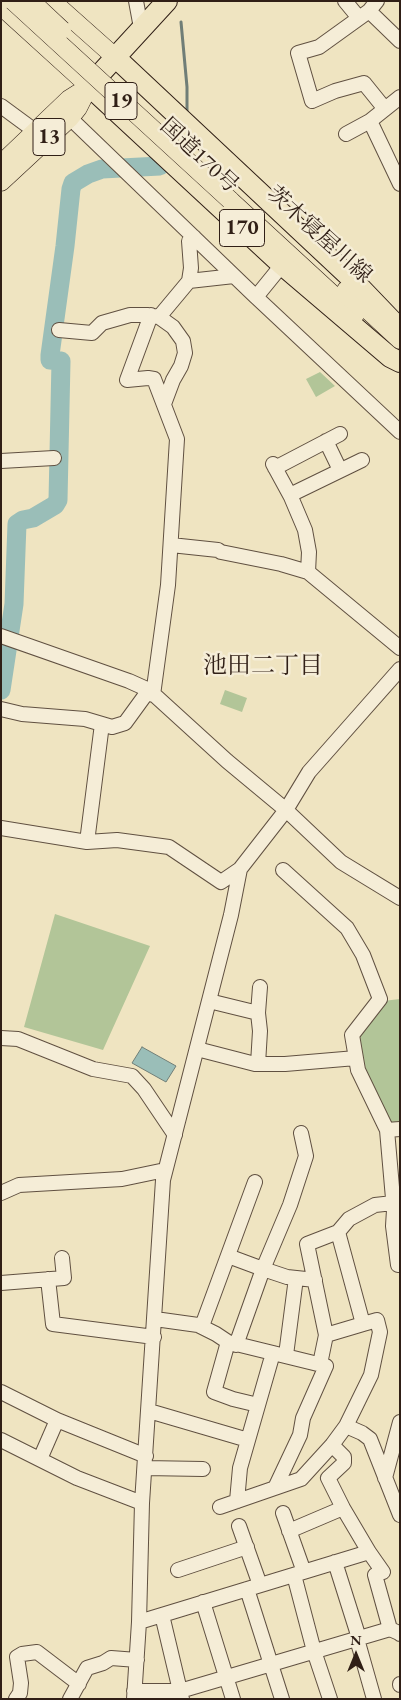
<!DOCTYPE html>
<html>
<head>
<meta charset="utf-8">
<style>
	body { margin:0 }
	#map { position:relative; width:401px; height:1700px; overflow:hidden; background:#efe4c1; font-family:"EB Garamond",serif }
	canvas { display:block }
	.frame { position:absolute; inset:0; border:2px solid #301f16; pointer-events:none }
	.north { position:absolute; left:331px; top:1630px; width:50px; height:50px; -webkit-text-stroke:4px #f5edd7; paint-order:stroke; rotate:0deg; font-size:14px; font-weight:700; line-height:20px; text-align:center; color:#301f16 }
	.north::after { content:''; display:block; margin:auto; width:18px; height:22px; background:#301f16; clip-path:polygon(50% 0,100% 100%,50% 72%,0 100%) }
</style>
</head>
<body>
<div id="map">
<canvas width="401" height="1700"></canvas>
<div class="frame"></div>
<div class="north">N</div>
</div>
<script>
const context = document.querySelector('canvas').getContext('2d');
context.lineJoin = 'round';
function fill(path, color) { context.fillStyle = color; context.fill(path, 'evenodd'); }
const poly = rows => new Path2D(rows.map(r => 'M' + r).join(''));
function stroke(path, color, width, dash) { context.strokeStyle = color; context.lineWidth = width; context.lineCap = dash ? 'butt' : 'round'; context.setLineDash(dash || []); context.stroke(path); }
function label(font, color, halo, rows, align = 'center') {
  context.font = font + ' "EB Garamond","Noto Serif JP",serif'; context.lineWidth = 5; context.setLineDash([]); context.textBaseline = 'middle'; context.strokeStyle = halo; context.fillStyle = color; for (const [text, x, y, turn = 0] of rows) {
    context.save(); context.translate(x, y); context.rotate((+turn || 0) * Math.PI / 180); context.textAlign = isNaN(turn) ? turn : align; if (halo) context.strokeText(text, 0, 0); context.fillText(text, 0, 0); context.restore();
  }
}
const green = poly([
	[320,372,335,386,316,397,306,379],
	[225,690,247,698,242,712,220,704],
	[55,914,150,946,103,1050,24,1027],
	[400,999,400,1124,398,1125,385,1119,356,1048,356,1034,383,1001]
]);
const water = poly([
	[142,1047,176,1066,166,1082,132,1063,142,1047]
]);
const stream = poly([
	[181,22,187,87,187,113]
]);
const river = poly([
	[1,690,14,604,17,524,23,520,33,518,55,505,58,500,61,361,50,360,50,355,65,246,71,189,73,183,88,174,102,169,160,166]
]);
const minor = poly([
	[136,1,141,28],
	[345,1,359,18],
	[377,1,369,11,319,47,298,53,312,101,335,91,364,83,385,109],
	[369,11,400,41],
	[1,106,35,131],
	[70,118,256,297,282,265],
	[370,121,400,184],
	[346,134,370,121,400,97],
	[189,281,191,268,189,241,194,237],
	[256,297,400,432],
	[151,315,127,380,148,378,154,379,177,439,168,585,153,695],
	[159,317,189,281,234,276],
	[59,330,92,333,102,323,130,315,147,315,159,317,173,327,183,341,185,353,181,366,173,380,164,404],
	[326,441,340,470],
	[1,461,54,458],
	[273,464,291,497,305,530,309,552,308,572],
	[275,468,340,434],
	[290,495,362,460],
	[171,545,218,550,221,552,281,564,308,572,400,648],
	[1,636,129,681,149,690,227,761,286,810,341,862,400,898],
	[1,709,22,714,85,719,112,727,125,723,149,690],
	[1,828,87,842,117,840,169,847,221,882,240,869],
	[87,842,102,724],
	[283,870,347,928,363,955,380,999,352,1035,358,1070,387,1130,400,1129],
	[209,1001,258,1013],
	[1,1038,18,1039,93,1069,132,1076,144,1089,175,1135],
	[197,1049,255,1064,285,1064,356,1058],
	[258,1064,260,1031,258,1013,260,987],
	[387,1130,394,1210,393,1226,398,1265],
	[1,1193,19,1185,122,1179,165,1170],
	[228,1256,263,1269,287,1277,315,1280],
	[48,1279,53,1324,154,1337],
	[1,1283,64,1278,62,1258],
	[155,1319,198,1325,216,1334,228,1342,326,1366,303,1418,300,1435,275,1488],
	[202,1326,255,1182],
	[326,1335,307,1244,338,1232,349,1219,375,1205,393,1203],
	[228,1342,214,1392,233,1399,258,1405],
	[236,1345,263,1269,290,1205,306,1156,301,1133],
	[286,1355,296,1278],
	[320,1364,326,1335,363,1324],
	[1,1392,57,1420,146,1456],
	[149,1411,248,1440],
	[346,1426,362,1433,370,1439,400,1515],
	[1,1440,77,1478,142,1503],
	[332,1445,344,1457,344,1463,328,1478,343,1508,369,1552,383,1572,375,1575,390,1629],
	[40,1459,57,1420],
	[145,1468,203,1469],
	[385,1478,400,1422],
	[237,1501,240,1468,273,1353],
	[220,1507,301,1479,332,1445,346,1426,371,1375,380,1332,377,1320,363,1324,338,1232],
	[283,1513,304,1572],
	[239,1526,260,1585],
	[289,1531,343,1508],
	[335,1562,359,1638],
	[178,1570,247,1547],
	[294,1575,314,1651,330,1699],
	[247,1589,282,1699],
	[203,1602,233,1699],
	[162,1615,182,1699],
	[139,1622,369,1552],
	[357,1639,374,1699],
	[400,1684,400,1685],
	[134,1691,180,1691,390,1629,399,1633,400,1634],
	[16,1699,20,1693,21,1683,17,1657,22,1654,37,1652,79,1684],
	[70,1699,87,1668,103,1663,111,1658,137,1660],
	[134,1699,139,1622,142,1503,163,1180,231,915,240,869,286,810,309,772,400,669]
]);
const major = poly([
	[52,1,115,57],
	[1,6,89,86],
	[1,164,69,99,88,87],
	[1,182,70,118,78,108,89,86],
	[230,200,355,315],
	[346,290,400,340]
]);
const highway = poly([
	[167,1,89,86,282,265,390,357,400,362],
	[115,57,354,281,400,329]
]);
const majorBridge = poly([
	[13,1,230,200],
	[31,1,62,30]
]);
const shields = [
	[121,101,32],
	[49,137,32],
	[242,228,45]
];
const shieldNames = [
	["19",121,101],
	["13",49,137],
	["170",242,228]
];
const streetNames = [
	["国道170号",199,156,43],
	["茨木寝屋川線",319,235,42]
];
const neighbourhoodNames = [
	["池田二丁目",263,666]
];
fill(green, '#b2c598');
fill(water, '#9abeb8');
stroke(water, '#707e77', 1);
stroke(stream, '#707e77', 3);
stroke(river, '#9abeb8', 19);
stroke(minor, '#605041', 16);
stroke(major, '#301f16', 19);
stroke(highway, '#301f16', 22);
stroke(minor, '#f5edd7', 14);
stroke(major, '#efe4c1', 18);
stroke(highway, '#efe4c1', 20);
stroke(majorBridge, '#301f16', 19, []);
stroke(majorBridge, '#efe4c1', 18);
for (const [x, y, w] of shields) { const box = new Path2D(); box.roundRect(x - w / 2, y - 18.5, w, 37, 4); context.fillStyle = '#f5edd7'; context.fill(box); stroke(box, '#301f16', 1); }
label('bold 21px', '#301f16', null, shieldNames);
label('22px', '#301f16', '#f5edd7', streetNames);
label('24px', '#301f16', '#f5edd7', neighbourhoodNames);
</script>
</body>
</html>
